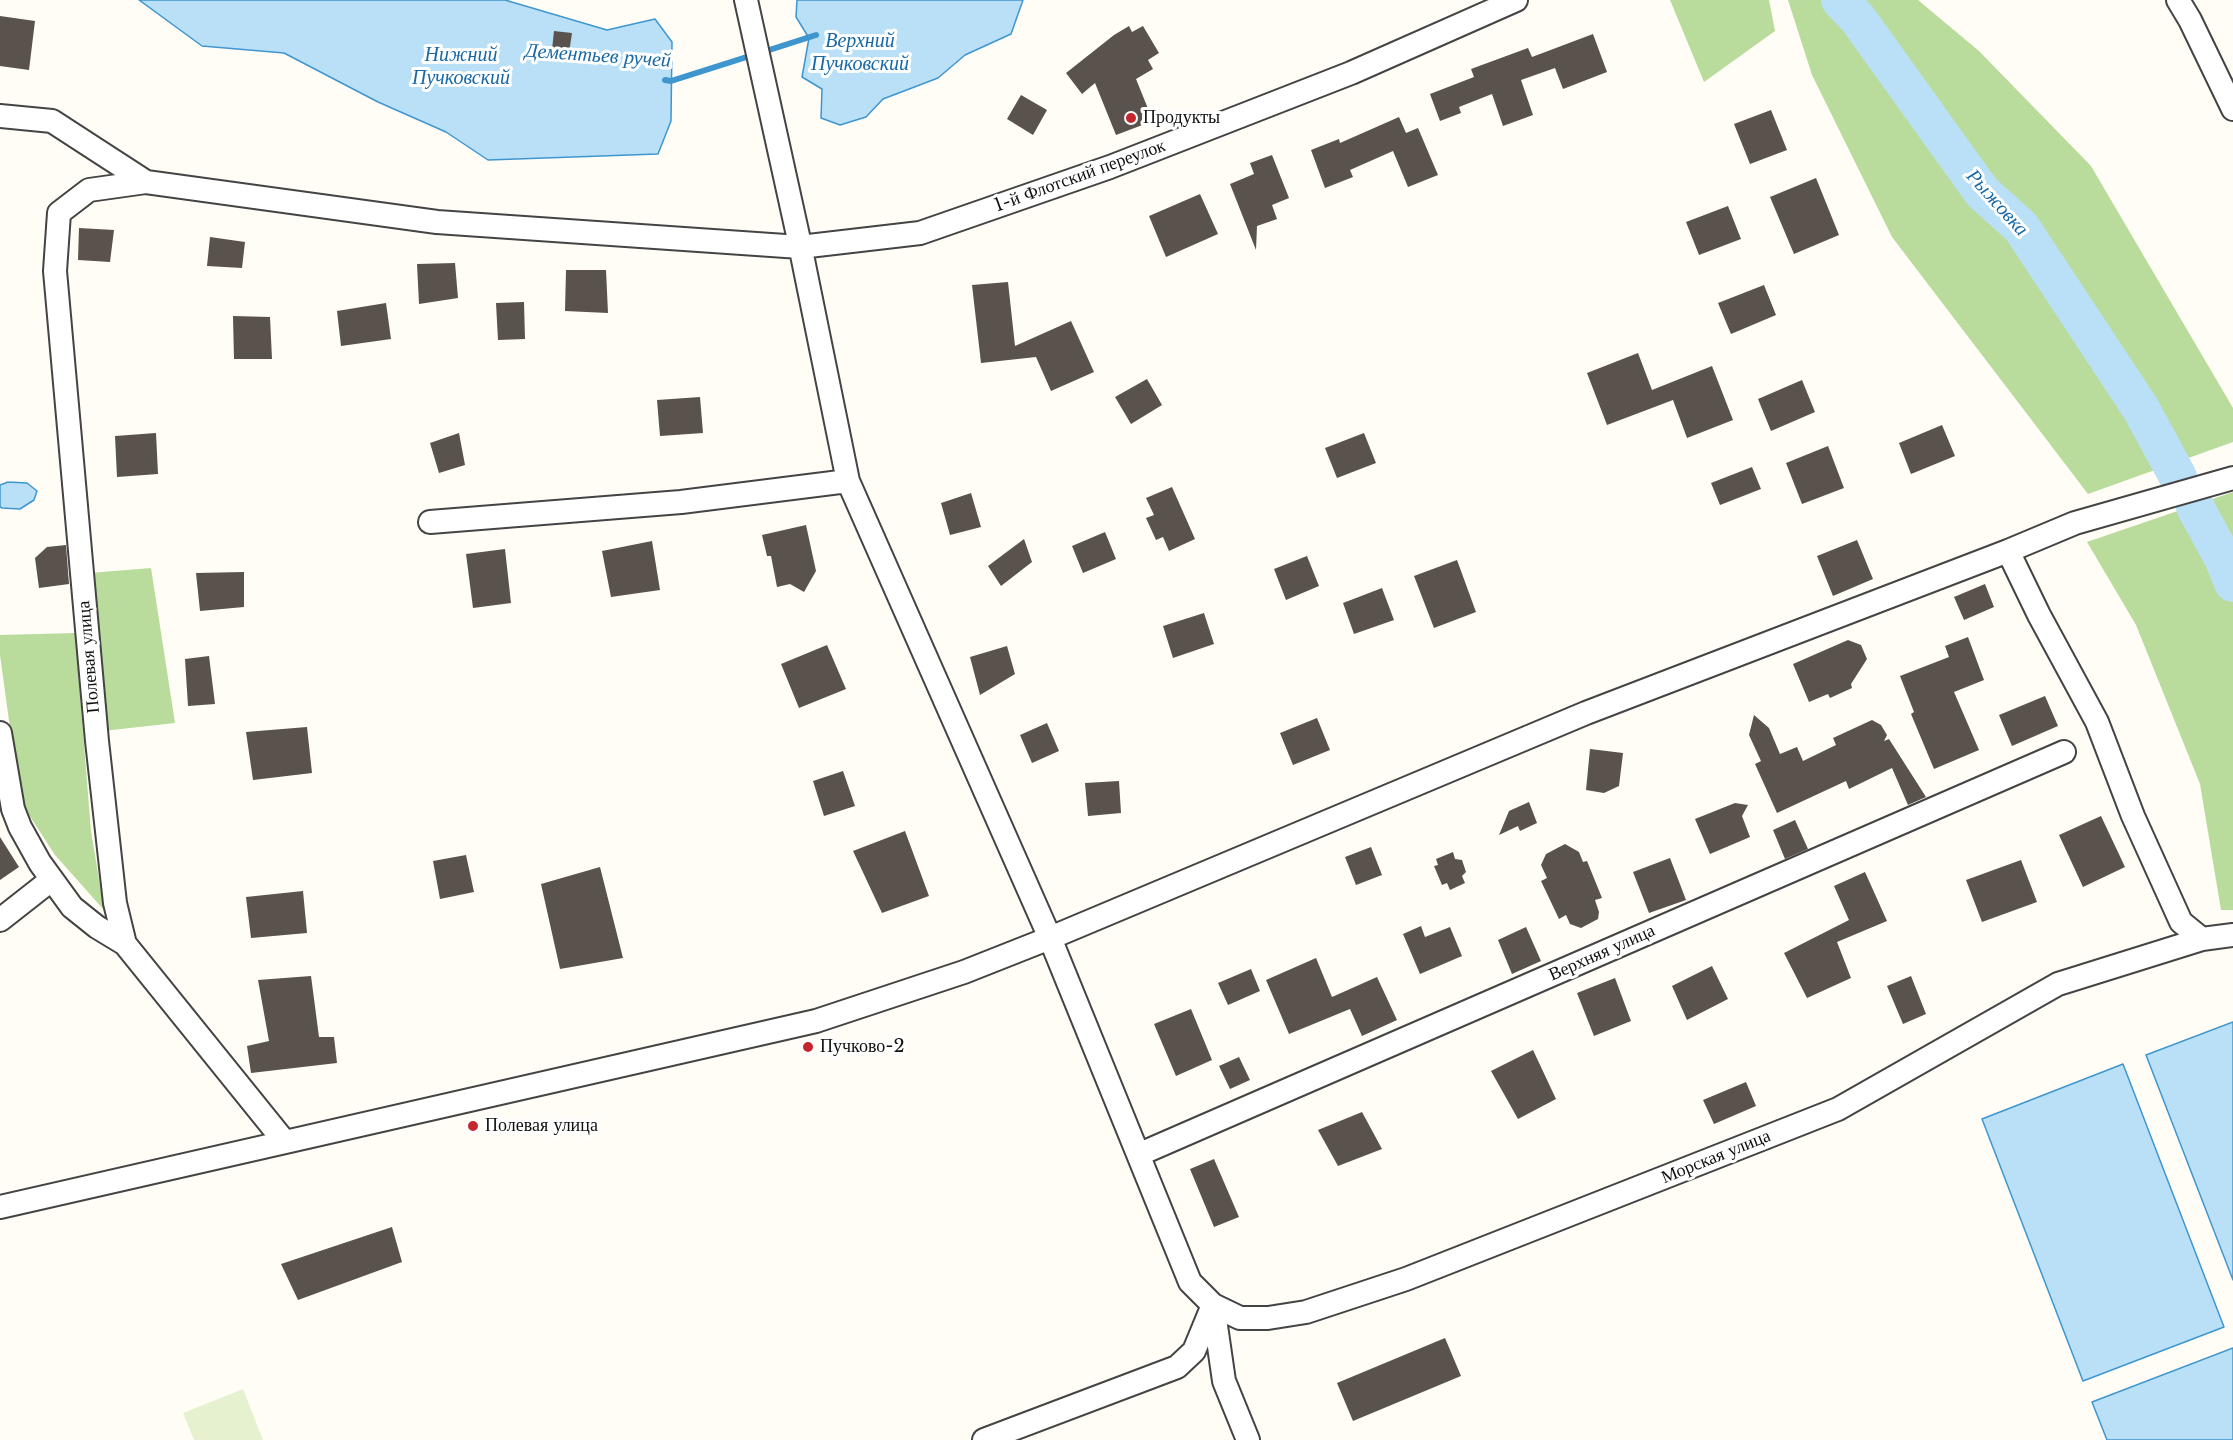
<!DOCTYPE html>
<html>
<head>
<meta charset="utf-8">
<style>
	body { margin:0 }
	canvas { display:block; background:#fffdf5 }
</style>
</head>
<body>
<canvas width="2233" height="1440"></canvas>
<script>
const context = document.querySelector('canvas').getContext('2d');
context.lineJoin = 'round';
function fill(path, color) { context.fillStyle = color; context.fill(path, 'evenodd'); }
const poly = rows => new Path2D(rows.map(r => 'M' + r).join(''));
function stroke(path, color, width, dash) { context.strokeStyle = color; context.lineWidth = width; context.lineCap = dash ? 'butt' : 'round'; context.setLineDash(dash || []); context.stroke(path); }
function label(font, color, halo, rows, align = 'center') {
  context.font = font + ' "Libre Baskerville",serif'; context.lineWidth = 6; context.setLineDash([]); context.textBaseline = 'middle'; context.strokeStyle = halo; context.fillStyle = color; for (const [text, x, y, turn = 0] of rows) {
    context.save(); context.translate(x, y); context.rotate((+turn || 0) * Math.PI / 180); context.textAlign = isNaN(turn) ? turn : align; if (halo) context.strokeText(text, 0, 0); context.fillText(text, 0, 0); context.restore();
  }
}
const forest = poly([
	[1670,0,1769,0,1775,31,1704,82],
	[1788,0,1918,0,1979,51,2091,166,2233,408,2233,442,2088,494,1892,237,1812,75],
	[2233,492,2233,910,2221,910,2200,784,2136,625,2087,542],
	[151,568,175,723,103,731,90,573],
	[75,633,91,831,104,910,55,855,20,801,0,655,0,635]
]);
const pitch = poly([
	[243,1389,263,1440,194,1440,183,1413]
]);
const water = poly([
	[139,0,505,0,607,30,655,19,672,42,671,121,658,154,488,160,446,132,378,102,284,53,202,46,139,0],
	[797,0,1023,0,1011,34,965,55,938,78,883,99,866,117,840,125,821,118,822,89,802,77,809,38,796,17,797,0],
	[8,482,27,483,37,491,34,500,20,509,2,508,0,507,0,485,8,482],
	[2233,1022,2233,1280,2146,1055,2233,1022],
	[2123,1064,2224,1327,2083,1381,1982,1119,2123,1064],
	[2233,1348,2233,1440,2107,1440,2092,1402,2233,1348]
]);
const stream = poly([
	[763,52,816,35],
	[665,80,671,81,753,55]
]);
const river = poly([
	[1840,0,1858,19,1982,192,2021,227,2141,409,2178,477],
	[2195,507,2223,558,2233,583]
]);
const building = poly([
	[0,16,35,21,29,70,0,66],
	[1129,26,1132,32,1143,26,1159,53,1148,60,1153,69,1136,79,1153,121,1116,135,1095,83,1082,94,1066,73,1114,35],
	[554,31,572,33,569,53,552,50],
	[1593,34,1607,72,1563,89,1555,68,1521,80,1533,115,1503,126,1492,94,1459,107,1461,113,1440,121,1430,94,1474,77,1471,69,1528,48,1532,57],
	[1021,95,1047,110,1033,135,1007,119],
	[1771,110,1787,150,1750,164,1734,124],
	[1399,117,1406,133,1418,128,1438,175,1408,187,1393,151,1350,170,1353,177,1325,188,1311,150,1339,139,1340,143],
	[1272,155,1289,198,1272,205,1277,219,1257,226,1256,250,1230,184,1254,174,1250,163],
	[1816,178,1839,235,1794,254,1770,197],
	[1200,194,1218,234,1166,257,1149,216],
	[1728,206,1741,239,1699,255,1686,222],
	[79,228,114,230,110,262,78,260],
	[210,237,245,242,242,268,207,266],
	[455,263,458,298,419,304,417,264],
	[566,270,606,270,608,313,565,311],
	[1008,282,1015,346,1071,321,1094,372,1051,391,1036,357,981,363,972,285],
	[1764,285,1776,315,1731,334,1718,303],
	[524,302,525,339,498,340,496,303],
	[386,303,391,339,341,346,337,311],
	[233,316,270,317,272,359,234,359],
	[1638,353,1652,390,1712,366,1733,420,1687,438,1673,400,1607,425,1587,373],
	[1147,379,1162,405,1131,424,1115,397],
	[1802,380,1815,412,1771,431,1758,399],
	[700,397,703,433,660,436,657,400],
	[1942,425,1955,456,1911,474,1899,443],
	[156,433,158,474,117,477,115,436],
	[459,433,465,465,439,473,430,443],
	[1364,433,1376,463,1337,478,1325,448],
	[1828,446,1844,488,1802,504,1786,463],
	[1752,467,1761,489,1720,505,1711,483],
	[1172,487,1195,539,1169,551,1163,537,1156,540,1146,518,1154,515,1146,498],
	[971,493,981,527,950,535,941,503],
	[806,525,816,571,804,592,790,584,777,587,771,556,767,556,762,535],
	[1105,532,1116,559,1083,573,1072,546],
	[1024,539,1032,562,1001,586,988,566],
	[1857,540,1873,579,1833,596,1817,556],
	[652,541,660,590,611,597,602,551],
	[66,545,69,584,39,588,35,558,47,547],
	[505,549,511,603,473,608,466,554],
	[1307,556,1319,586,1286,600,1274,569],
	[1457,560,1476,612,1434,628,1414,576],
	[244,572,244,607,200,611,196,573],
	[1985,584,1994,607,1964,620,1954,597],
	[1382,588,1394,620,1354,634,1343,603],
	[1204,613,1214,644,1173,658,1163,626],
	[1968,637,1984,680,1954,692,1979,750,1934,769,1911,714,1914,712,1900,676,1949,657,1945,646],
	[1848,640,1861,645,1867,659,1851,684,1852,688,1830,698,1828,694,1809,702,1793,664],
	[827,645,846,689,799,708,781,664],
	[1007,646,1015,674,980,695,970,657],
	[209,656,215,704,188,706,185,659],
	[2045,696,2058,726,2012,746,1999,715],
	[1754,715,1769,728,1780,754,1797,747,1803,761,1836,745,1833,738,1872,720,1881,725,1887,735,1884,741,1889,739,1926,797,1908,805,1892,768,1849,789,1846,781,1777,813,1755,764,1761,761,1749,735],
	[1317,718,1330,750,1293,765,1280,733],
	[1047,723,1059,751,1032,763,1020,735],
	[307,727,312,773,253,780,246,732],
	[1590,749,1623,753,1619,786,1604,793,1586,790],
	[843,771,855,806,824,816,813,781],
	[1119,781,1121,813,1088,816,1085,783],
	[1529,802,1537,823,1520,831,1518,826,1499,835,1509,811],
	[1735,803,1748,805,1742,816,1750,837,1710,854,1695,819],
	[2101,816,2125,867,2083,887,2059,835],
	[1795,820,1808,849,1785,859,1773,830],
	[905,831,929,896,882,913,853,851],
	[0,837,19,867,0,880],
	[1565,844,1579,852,1583,862,1587,861,1602,898,1595,900,1599,912,1598,919,1581,928,1570,924,1566,915,1559,919,1541,881,1547,878,1541,865,1546,854],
	[1371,847,1382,875,1356,885,1345,857],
	[1453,852,1455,859,1462,860,1466,872,1462,876,1465,883,1450,890,1447,883,1442,885,1434,866,1438,865,1436,859],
	[466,855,474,892,440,899,433,861],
	[1670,858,1686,900,1649,913,1633,872],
	[2021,860,2037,902,1982,922,1966,880],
	[600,867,623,958,560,969,541,884],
	[1865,872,1887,921,1837,942,1851,978,1807,998,1784,953,1849,920,1834,886],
	[303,891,307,933,251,938,246,897],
	[1421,926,1425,937,1450,927,1462,956,1420,974,1403,934],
	[1526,927,1541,961,1512,974,1498,940],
	[1316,958,1332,997,1377,977,1397,1020,1362,1036,1350,1009,1289,1034,1266,980],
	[1712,966,1728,999,1687,1020,1672,986],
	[1251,969,1260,991,1228,1005,1218,983],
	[311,976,319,1037,334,1037,337,1063,251,1073,247,1046,269,1041,258,980],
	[1911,976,1926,1014,1903,1024,1887,986],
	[1615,978,1631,1021,1594,1036,1577,993],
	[1191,1009,1212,1060,1176,1076,1154,1024],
	[1533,1050,1556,1099,1518,1119,1491,1071],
	[1239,1057,1250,1080,1230,1089,1219,1066],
	[1746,1082,1756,1106,1714,1124,1703,1100],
	[1362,1112,1382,1149,1338,1166,1318,1130],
	[1214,1159,1239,1217,1214,1227,1190,1169],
	[392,1227,402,1262,298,1300,281,1264],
	[1445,1338,1461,1376,1353,1421,1337,1383]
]);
const minor = poly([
	[746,0,799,240,848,481,1050,938,1190,1282,1213,1305,1224,1381,1248,1440],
	[2178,0,2190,20,2233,109],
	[0,116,52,121,146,182,437,222,800,247,920,233,1110,167,1351,73,1516,0],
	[146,182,89,190,59,213,55,271,97,741,115,903,125,944,284,1141],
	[430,522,681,502,848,481],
	[2008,551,2039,615,2097,722,2133,816,2181,922,2202,939],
	[0,733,13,809,20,827,40,863,72,907,97,927,125,944],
	[0,920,51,880],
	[1140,1154,2064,752],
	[0,1207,816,1021,964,972,1050,938,1586,713,2008,551,2075,523,2233,478],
	[984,1440,1177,1367,1194,1351,1213,1305,1240,1318,1268,1318,1306,1312,1406,1279,1838,1109,2058,984,2202,939,2233,935]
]);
const markers = [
	[1131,118,6,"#c4262e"],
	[808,1047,6,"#c4262e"],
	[473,1126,6,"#c4262e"]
];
const poiNames = [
	["Продукты",1143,118],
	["Пучково-2",820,1047],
	["Полевая улица",485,1126]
];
const streetNames = [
	["1-й Флотский переулок",1080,176,-20],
	["Полевая улица",89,657,-95],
	["Верхняя улица",1602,953,-24],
	["Морская улица",1716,1157,-22]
];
const waterNames = [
	["Верхний",860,41],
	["Пучковский",860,64],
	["Нижний",461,55],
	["Пучковский",461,78],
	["Дементьев ручей",598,56,4],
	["Рыжовка",1997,203,48]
];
fill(forest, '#b9dc9c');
fill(pitch, '#e6f2cf');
fill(water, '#b9e0f7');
stroke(water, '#3f96cf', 1.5);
stroke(stream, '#3f96cf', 6);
stroke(river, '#b9e0f7', 38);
fill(building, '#5a524d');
stroke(minor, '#444', 26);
stroke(minor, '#fff', 22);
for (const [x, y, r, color] of markers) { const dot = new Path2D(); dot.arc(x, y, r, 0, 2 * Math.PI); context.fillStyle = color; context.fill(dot); stroke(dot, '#fff', 2); }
label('18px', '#111', '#fff', poiNames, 'left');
label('18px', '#111', '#fff', streetNames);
label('italic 20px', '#1768a6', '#fff', waterNames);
</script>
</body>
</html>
